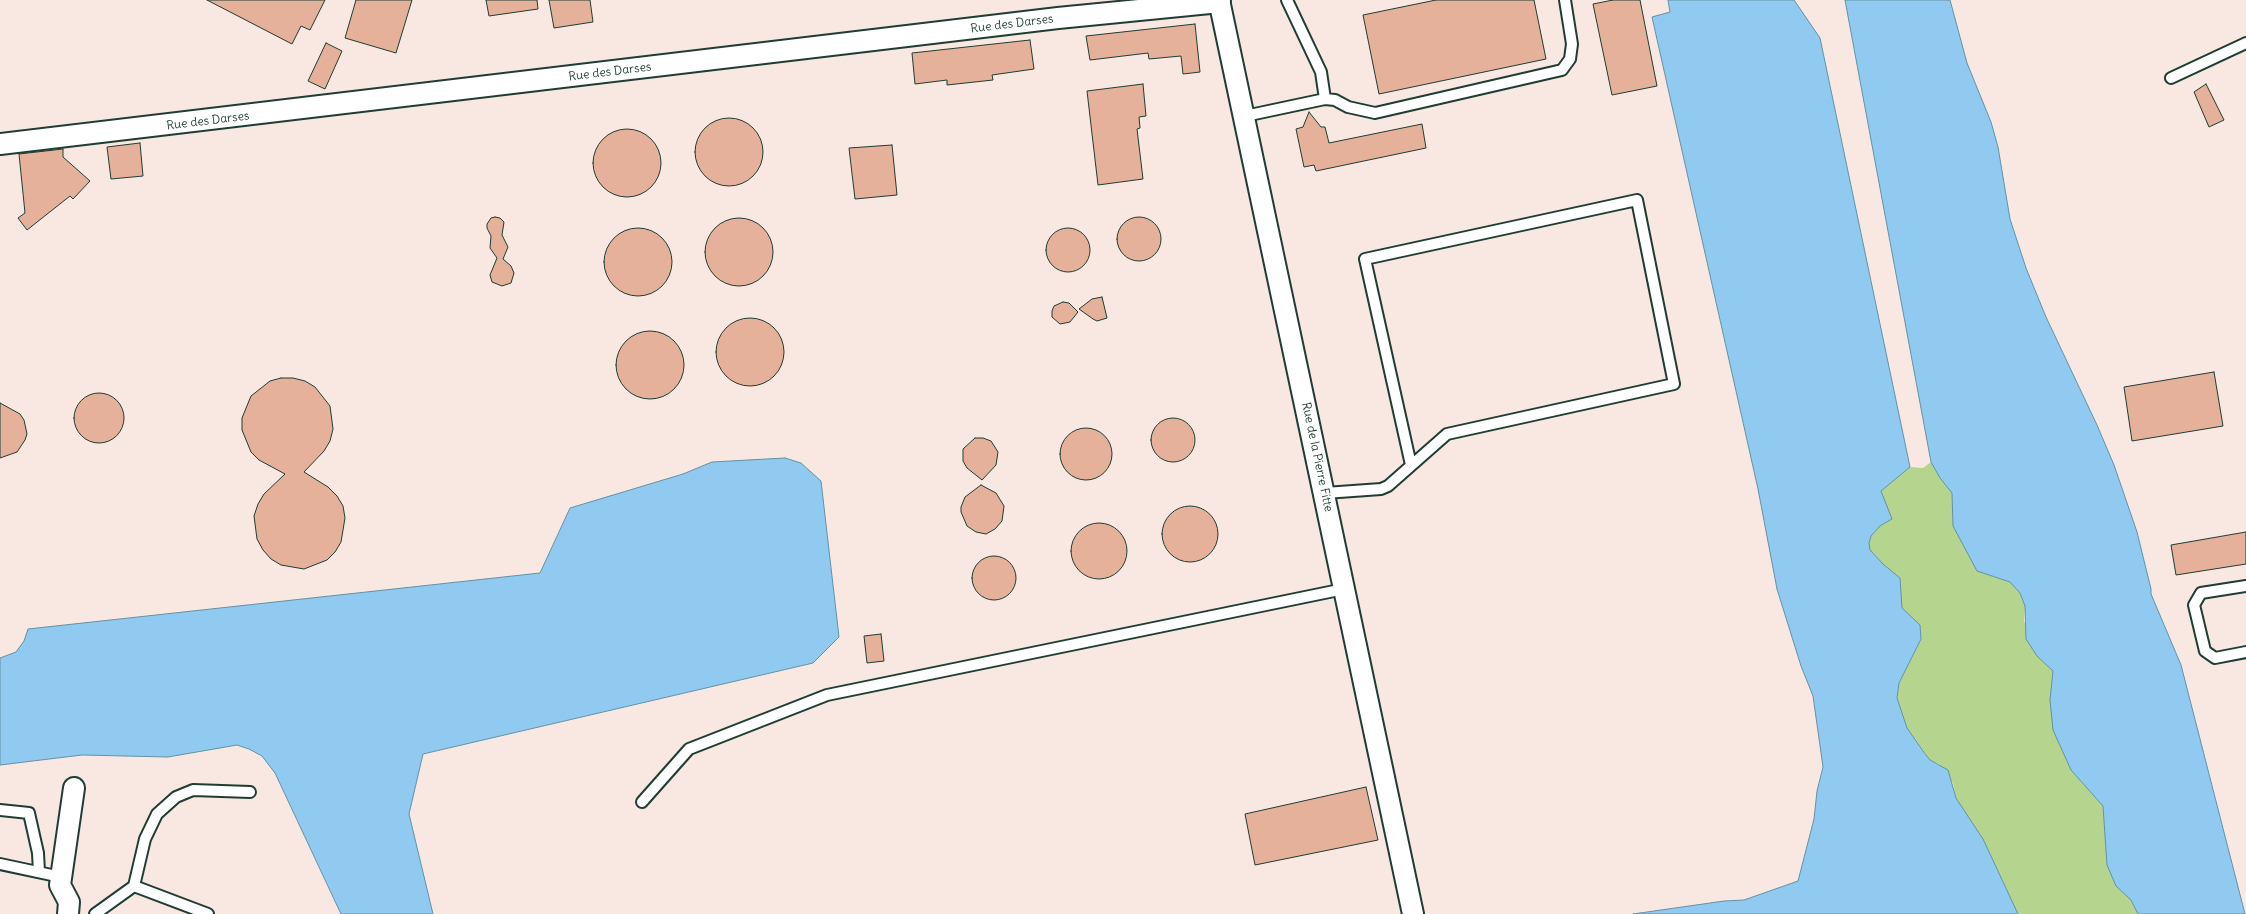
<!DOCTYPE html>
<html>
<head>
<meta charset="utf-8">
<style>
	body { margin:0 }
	canvas { display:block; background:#fff }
</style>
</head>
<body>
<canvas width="2246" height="914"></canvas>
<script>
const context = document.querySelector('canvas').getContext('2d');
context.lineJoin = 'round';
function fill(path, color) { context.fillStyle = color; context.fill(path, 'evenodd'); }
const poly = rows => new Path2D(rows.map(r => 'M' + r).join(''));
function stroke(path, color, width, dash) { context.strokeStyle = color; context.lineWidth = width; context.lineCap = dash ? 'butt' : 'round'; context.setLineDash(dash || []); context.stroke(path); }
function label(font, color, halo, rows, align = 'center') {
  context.font = font + ' Delius,sans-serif'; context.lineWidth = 4.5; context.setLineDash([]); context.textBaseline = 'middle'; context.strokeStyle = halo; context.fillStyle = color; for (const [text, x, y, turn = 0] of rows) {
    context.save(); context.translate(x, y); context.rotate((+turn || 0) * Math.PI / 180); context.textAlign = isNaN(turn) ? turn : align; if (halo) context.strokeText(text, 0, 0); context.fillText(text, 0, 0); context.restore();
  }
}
const built = poly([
	[0,0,2246,0,2246,914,0,914]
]);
const green = poly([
	[1931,462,1940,478,1952,493,1953,526,1977,571,2010,582,2020,593,2025,606,2024,621,2037,656,2053,671,2050,700,2071,770,2103,806,2107,865,2116,886,2131,900,2138,914,2018,914,1983,839,1956,798,1953,783,1939,764,1930,760,1907,728,1897,698,1899,683,1921,639,1920,625,1902,608,1900,578,1883,564,1870,550,1869,543,1871,536,1880,526,1891,518,1881,491,1910,467,1923,468]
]);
const water = poly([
	[1668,0,1794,0,1820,38,1910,467,1881,491,1892,519,1880,526,1871,536,1869,543,1870,550,1883,564,1900,578,1902,608,1920,625,1921,639,1899,683,1897,698,1907,728,1923,751,1930,760,1948,770,1956,798,1983,839,2018,914,1633,914,1724,901,1744,900,1798,881,1814,819,1817,791,1823,767,1813,696,1801,666,1777,589,1758,489,1652,17,1670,12,1668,0],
	[1845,0,1950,0,1967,63,1991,122,1998,147,2010,219,2026,268,2046,317,2097,425,2114,465,2137,532,2151,589,2151,594,2181,665,2245,914,2138,914,2131,900,2116,886,2107,865,2103,806,2071,770,2053,730,2050,700,2053,671,2037,656,2026,639,2025,606,2020,593,2010,582,1977,571,1953,526,1952,493,1940,478,1931,462,1845,0],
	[785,458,801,463,821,481,839,637,813,663,423,754,409,814,433,914,341,914,275,773,262,756,249,749,237,745,168,757,82,755,0,765,0,658,16,652,24,641,28,629,540,573,570,508,683,474,712,462,785,458]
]);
const building = poly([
	[207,0,325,0,310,30,301,26,292,44,207,0],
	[356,0,412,0,396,53,345,38,356,0],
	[486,0,537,0,538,9,489,16,486,0],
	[549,0,590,0,593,22,554,28,549,0],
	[1436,0,1534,0,1546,59,1379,94,1363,15,1436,0],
	[1613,0,1640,0,1657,86,1612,95,1593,4,1613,0],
	[1195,24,1200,72,1183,74,1181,56,1149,59,1148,53,1090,60,1086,36,1195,24],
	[1030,40,1034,69,992,75,993,80,947,85,947,80,915,84,912,53,1030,40],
	[326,43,342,51,325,89,308,81,326,43],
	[1143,84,1146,116,1139,117,1140,128,1137,129,1143,179,1098,185,1087,91,1143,84],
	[2206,84,2224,120,2209,127,2194,92,2206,84],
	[1309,112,1321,127,1325,127,1329,143,1422,124,1426,148,1316,171,1314,165,1304,167,1296,129,1303,127,1309,112],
	'695 152a34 34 0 1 1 68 0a34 34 0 1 1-68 0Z',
	'593 163a34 34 0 1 1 68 0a34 34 0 1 1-68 0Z',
	[140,143,143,176,111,179,107,147,140,143],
	[892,145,897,195,855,199,849,148,892,145],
	[63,149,63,157,90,181,73,199,70,196,27,230,18,218,25,213,19,154,63,149],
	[495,217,500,218,504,222,502,235,508,247,503,259,511,266,514,273,511,283,502,286,492,282,490,275,497,258,490,248,491,236,487,228,487,224,491,218,495,217],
	'1117 239a22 22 0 1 1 44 0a22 22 0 1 1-44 0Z',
	'705 252a34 34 0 1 1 68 0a34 34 0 1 1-68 0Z',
	'1046 250a22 22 0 1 1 44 0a22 22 0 1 1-44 0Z',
	'604 262a34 34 0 1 1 68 0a34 34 0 1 1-68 0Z',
	[1102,297,1107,318,1097,321,1093,319,1079,309,1092,299,1102,297],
	[1063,302,1069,303,1078,312,1070,322,1060,324,1052,317,1052,311,1054,306,1063,302],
	'716 352a34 34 0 1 1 68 0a34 34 0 1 1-68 0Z',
	'616 365a34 34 0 1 1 68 0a34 34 0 1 1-68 0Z',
	[2214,372,2223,426,2132,441,2124,387,2214,372],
	[281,378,293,378,305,381,315,387,330,406,333,429,330,441,324,451,304,472,328,487,337,496,343,506,345,518,341,542,335,552,327,560,304,569,281,565,271,559,263,550,257,539,254,516,258,504,264,494,285,474,259,460,251,452,242,430,242,418,251,396,270,381,281,378],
	'74 418a25 25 0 1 1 50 0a25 25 0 1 1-50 0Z',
	[0,403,20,414,24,420,27,434,25,440,17,452,0,458,0,403],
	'1151 440a22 22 0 1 1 44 0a22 22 0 1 1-44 0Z',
	'1060 454a26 26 0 1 1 52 0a26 26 0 1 1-52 0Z',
	[975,438,983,438,991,441,998,452,996,465,982,480,967,468,963,461,963,449,975,438],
	[981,485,996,493,1004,506,1002,521,995,529,986,534,976,532,967,526,961,512,961,507,965,497,981,485],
	'1162 534a28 28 0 1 1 56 0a28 28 0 1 1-56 0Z',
	'1071 551a28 28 0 1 1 56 0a28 28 0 1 1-56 0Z',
	[2246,532,2246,564,2176,575,2171,545,2246,532],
	'972 578a22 22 0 1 1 44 0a22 22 0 1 1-44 0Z',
	[881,634,884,661,867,663,864,636,881,634],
	[1366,787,1378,840,1255,865,1245,814,1366,787]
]);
const lane = poly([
	[1287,0,1321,72,1325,99],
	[2171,78,2246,43],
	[1245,116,1325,99,1335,100,1348,107,1375,113,1562,70,1570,59,1572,44,1565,0],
	[1325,493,1381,489,1388,486,1447,434,1674,384,1637,200,1365,259,1411,465],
	[2246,586,2201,593,2194,605,2205,651,2215,658,2246,652],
	[642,802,689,749,827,695,1344,589],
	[0,810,29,813,38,853,39,872],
	[0,864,61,877],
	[134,886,145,839,157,814,176,797,193,790,250,792],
	[95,914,134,886,208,914]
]);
const street = poly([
	[1219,0,1413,914],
	[0,144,1058,18,1220,2],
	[68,914,69,902,60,885,74,788]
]);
const streetNames = [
	["Rue des Darses",1012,24,-7],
	["Rue des Darses",610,72,-7],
	["Rue des Darses",208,121,-7],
	["Rue de la Pierre Fitte",1317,457,78]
];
fill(built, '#f8e8e1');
fill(green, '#b5d58e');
fill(water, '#90caf0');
stroke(water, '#6392a5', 1);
fill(building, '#e6b19a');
stroke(building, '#1f3d34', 1);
stroke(lane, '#1f3d34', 14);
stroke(street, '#1f3d34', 24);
stroke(lane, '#fff', 10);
stroke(street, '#fff', 20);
label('12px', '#1f3d34', '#fff', streetNames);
</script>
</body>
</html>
